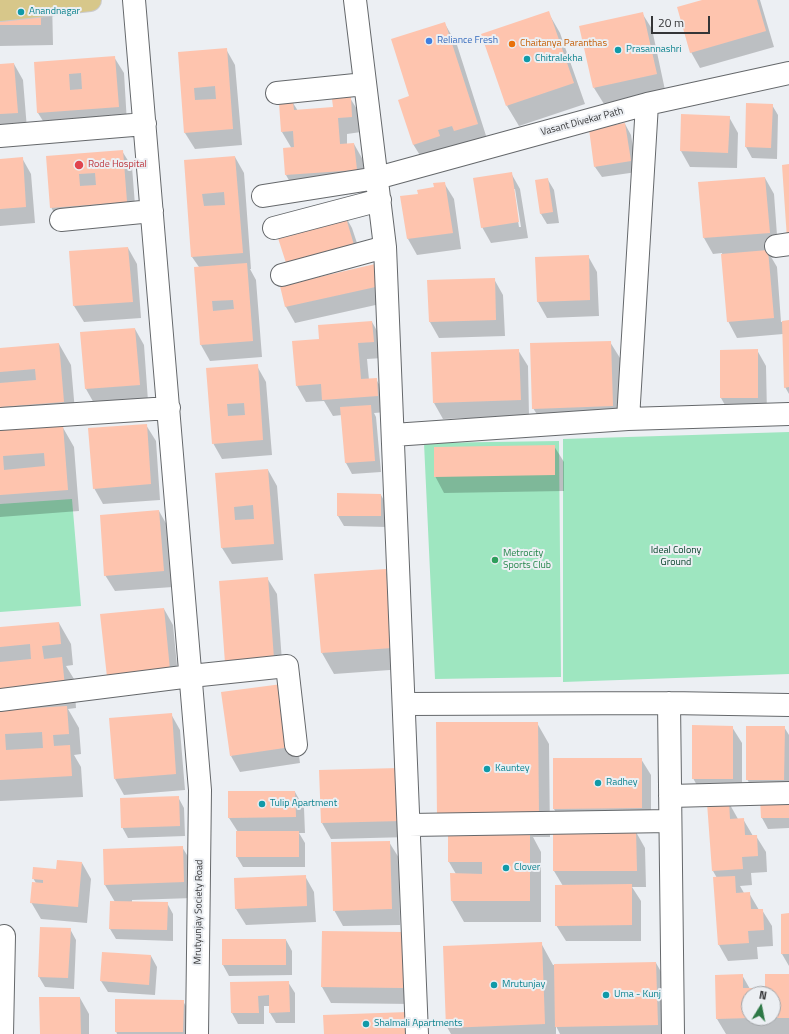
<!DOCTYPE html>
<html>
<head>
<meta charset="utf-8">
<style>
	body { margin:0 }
	#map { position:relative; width:789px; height:1034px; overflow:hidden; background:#eceff3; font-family:"Titillium Web",sans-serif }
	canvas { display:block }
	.north { position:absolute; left:741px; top:986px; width:40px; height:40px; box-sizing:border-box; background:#eceff3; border:1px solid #a2a5a8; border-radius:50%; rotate:10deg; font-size:11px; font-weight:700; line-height:16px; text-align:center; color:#343537 }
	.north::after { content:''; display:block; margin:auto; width:14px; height:18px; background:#2d7846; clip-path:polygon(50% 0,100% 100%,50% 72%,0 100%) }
	.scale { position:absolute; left:651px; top:16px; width:59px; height:18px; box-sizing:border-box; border:2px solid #343537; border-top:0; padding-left:5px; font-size:12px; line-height:14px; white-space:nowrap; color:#343537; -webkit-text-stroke:3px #eceff3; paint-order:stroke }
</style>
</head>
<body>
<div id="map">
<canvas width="789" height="1034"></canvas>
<div class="north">N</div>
<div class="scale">20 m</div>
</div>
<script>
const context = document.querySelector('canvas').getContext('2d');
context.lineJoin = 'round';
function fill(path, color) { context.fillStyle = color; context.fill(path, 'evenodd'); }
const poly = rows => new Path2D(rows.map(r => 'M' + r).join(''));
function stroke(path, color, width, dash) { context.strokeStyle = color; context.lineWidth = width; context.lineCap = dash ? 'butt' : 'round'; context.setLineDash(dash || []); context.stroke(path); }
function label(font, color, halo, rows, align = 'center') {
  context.font = font + ' "Titillium Web",sans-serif'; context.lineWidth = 4; context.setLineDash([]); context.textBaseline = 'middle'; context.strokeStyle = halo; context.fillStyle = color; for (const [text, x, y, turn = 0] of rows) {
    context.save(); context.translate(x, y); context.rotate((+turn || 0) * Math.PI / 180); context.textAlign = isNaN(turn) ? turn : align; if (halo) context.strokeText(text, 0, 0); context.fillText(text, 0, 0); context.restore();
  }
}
const green = poly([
	[789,432,789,674,563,682,563,439],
	[559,441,561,677,435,679,424,443],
	[72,499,81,606,0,612,0,504]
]);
const shadow = poly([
	[0,0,52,0,53,45,0,46],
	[706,0,760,0,774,47,700,68,691,52],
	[548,12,560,33,585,104,519,126,507,106],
	[642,13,652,29,665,90,604,104,594,88],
	[445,24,457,45,489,145,426,165,413,144,410,97],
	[226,49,235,65,242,145,195,149,185,133,179,53],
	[114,57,124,73,127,123,48,129,38,113,35,63],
	[14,64,23,80,27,129,0,131,0,65],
	[350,98,360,114,361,132,347,134,347,145,354,144,363,160,365,186,295,191,286,175,292,149,282,132,293,103,298,111,334,108],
	[772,105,778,115,777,159,752,158,746,147],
	[729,117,738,133,737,168,690,167,681,151],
	[625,124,631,135,637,172,602,177,595,167],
	[122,151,132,167,136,218,60,224,51,207,47,157],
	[235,157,244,173,251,269,250,269,256,280,262,357,210,361,201,345,199,267,192,257,185,161],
	[22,158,31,174,35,223,0,226,0,160],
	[511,173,520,189,528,238,491,243,482,227],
	[513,189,515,189,521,227,519,227],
	[765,178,774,194,778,249,767,250,777,267,781,322,789,321,789,394,785,387,783,334,737,338,728,321,722,253,713,254,704,238,699,183],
	[548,180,554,190,559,223,547,224,541,214],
	[444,183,454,199,461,249,417,255,408,239,402,197,419,195,435,188],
	[343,212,352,228,363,261,300,281,300,282,375,266,389,302,295,323,286,307,281,287],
	[128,248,137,264,141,318,84,322,74,306,70,252],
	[588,256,597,272,599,316,547,318,538,302],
	[494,279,503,295,505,336,439,338,430,322,428,281],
	[372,322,381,338,383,358,367,359,369,380,376,379,385,395,387,412,374,413,376,417,381,472,352,474,346,463,342,415,333,416,324,401,306,402,297,386,320,340],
	[135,329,144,345,148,401,95,405,86,389,82,333],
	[610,342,620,358,622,422,543,424,533,408],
	[59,344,71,365,76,423,0,428,0,349],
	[518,350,528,366,529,416,443,419,434,403],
	[757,350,766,366,767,414,730,414,721,398],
	[257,366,266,382,272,455,222,459,213,443,207,369],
	[146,425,156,441,160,500,103,504,94,488],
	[62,426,74,447,79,511,0,517,0,431],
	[554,446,564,462,564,491,444,493,435,476],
	[268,470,277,486,283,560,232,564,222,548,216,474],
	[381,495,387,506,387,527,344,526,338,516],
	[159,511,168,527,173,587,115,591,105,575],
	[385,570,397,591,404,669,334,674,322,653],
	[267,578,277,594,283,675,236,679],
	[164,609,173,625,179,686,108,676],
	[59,623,71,644,73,665,66,666,74,679,76,708,68,709,79,728,81,754,74,755,81,767,83,797,0,801,0,628],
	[291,701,300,763,240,772,231,756],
	[171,714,180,730,185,790,124,795,115,779],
	[537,723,549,744,550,837,533,837,541,852,541,922,464,922,452,901,456,874,449,862],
	[732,727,742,743,742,795,702,795,693,778],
	[784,727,789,735,789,796,756,795,747,779],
	[641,759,651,775,651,824,563,825,554,809],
	[399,769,410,837,331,839,322,823],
	[295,792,304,808,305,833,299,833,305,843,305,867,243,867,237,857,238,832,229,818],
	[178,797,184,808,185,836,128,838,122,827],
	[789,799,789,828,768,829,762,818],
	[729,803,738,819,743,819,753,836,756,836,766,852,767,872,751,873,752,885,740,886,744,893,749,893,759,910,762,910,772,926,773,946,757,947,758,959,728,961,719,945,717,878,713,871],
	[636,832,645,848,646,887,632,887,641,901,641,941,566,941,556,925,563,886,554,871],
	[389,842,399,858,400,925,343,926,334,910],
	[182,847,192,863,193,898,132,900,132,902,167,903,173,914,173,941,116,939,110,929,115,902,105,885,104,850],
	[82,863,91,879,87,923,41,919,31,902,36,883,33,878],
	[305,876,314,892,316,922,246,925,236,909],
	[782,914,789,914,789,966,782,954],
	[70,929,76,940,74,989,45,987,39,977],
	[323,932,403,933,411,1004,331,1003,322,987],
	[286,940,292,951,292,975,229,976,223,965],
	[541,943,553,965,656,963,668,984,669,1034,560,1034,556,1026,556,1034,451,1034,447,1027],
	[103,953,151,956,157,967,155,995,108,992,101,981],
	[742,975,750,989,766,989,789,975,789,1034,726,1034,717,1019],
	[749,994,773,994,773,1018,749,1018],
	[288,982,295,993,295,1023,276,1023,270,1013,270,1006,264,1006,264,1024,238,1024,232,1013,231,983],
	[80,998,89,1014,89,1034,41,1034],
	[183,1001,192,1017,192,1034,117,1034,116,1031]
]);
const building = poly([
	[0,0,41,0,41,25,0,25],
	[702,0,757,0,766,31,690,53,677,7],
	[549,11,574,83,506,106,481,34],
	[643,12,657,74,593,88,579,26],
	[445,22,478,124,454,131,452,126,438,130,440,136,413,145,398,100,409,96,391,39],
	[227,48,233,129,184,133,178,52],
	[215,86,216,99,195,100,194,88],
	[115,56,119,107,37,113,34,62],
	[81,73,82,89,70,90,69,74],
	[14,63,18,113,0,114,0,64],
	[351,97,352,117,338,118,340,144,354,143,357,170,285,175,283,148,294,147,293,131,281,132,279,103,293,102,294,110,333,107,332,99],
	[746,103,773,104,771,148,745,147],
	[681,114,730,116,728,153,680,151],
	[625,123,631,161,594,167,589,129],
	[123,150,127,202,50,208,46,156],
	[95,173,96,185,80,186,79,174],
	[235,156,243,253,191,257,184,160],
	[224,192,225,205,204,206,202,194],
	[23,157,26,207,0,209,0,159],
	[789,164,789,238,787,239,782,165],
	[512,172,519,222,481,228,473,178],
	[765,177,770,233,703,238,698,182],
	[548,178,553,212,540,214,535,180],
	[445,182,453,233,407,239,400,196,418,194,417,190,434,187,433,183],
	[344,211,354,245,287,266,276,232],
	[128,247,133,302,73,306,69,251],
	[768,250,774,318,727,322,721,254],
	[589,255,590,300,537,302,535,257],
	[247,263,253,341,200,345,194,267],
	[233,300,234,309,213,311,212,301],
	[375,264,380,286,285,307,280,286],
	[495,278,496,320,429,322,427,280],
	[789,320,789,387,784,388,782,321],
	[372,321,374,342,358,343,361,379,377,378,378,396,322,400,321,384,296,386,292,341,319,339,318,325],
	[135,328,140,385,85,389,80,332],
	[611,341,613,406,532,409,530,343],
	[59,343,64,402,0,407,0,383,36,380,35,369,0,372,0,348],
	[519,349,521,400,433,403,431,352],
	[758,349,758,398,720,398,720,350],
	[258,364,263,440,212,444,206,368],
	[244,403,245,415,228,416,227,404],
	[371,405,375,461,345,463,340,407],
	[147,424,151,484,93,489,88,428],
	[63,425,68,490,0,495,0,430],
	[44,453,45,466,4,470,3,456],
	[555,445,555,475,434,477,434,447],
	[268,469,274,544,221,548,215,473],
	[253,505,254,519,235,520,234,507],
	[337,493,381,494,381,516,337,516],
	[159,510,164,571,104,576,100,515],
	[386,569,392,648,321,653,314,574],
	[268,577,274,659,225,663,219,581],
	[164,608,170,670,107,677,100,614],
	[59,622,61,644,42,646,44,659,62,657,65,687,0,693,0,662,31,659,30,644,0,647,0,627],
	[282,684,291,747,230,756,221,692],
	[67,706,69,734,53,735,54,746,70,745,72,776,0,780,0,710],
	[42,732,43,748,6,750,5,734],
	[172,713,176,774,114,779,109,718],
	[436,722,538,722,539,816,437,817],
	[692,725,733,726,733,779,692,779],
	[746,726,785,726,784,780,746,780],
	[553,758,642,758,642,808,553,809],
	[399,768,401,821,321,823,319,770],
	[228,791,295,791,296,817,228,818],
	[179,796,180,826,121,828,120,798],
	[760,798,789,798,789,818,761,818],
	[729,802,730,819,744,818,745,835,757,835,758,856,742,857,743,869,712,871,707,803],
	[448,830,530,830,530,901,451,901,450,873,482,874,482,862,448,862],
	[236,831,299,831,299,857,236,857],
	[636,831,637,871,553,871,553,832],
	[390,841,392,909,333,911,331,842],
	[183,846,184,882,104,885,103,849],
	[57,860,82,862,78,907,30,903,32,882,43,883,43,880,32,879,33,867,56,869],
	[306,875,307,906,235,909,234,878],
	[735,876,736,893,750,892,751,909,763,909,764,930,748,931,749,943,718,945,713,877],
	[632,884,632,925,555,926,555,885],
	[110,901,168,902,167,930,109,929],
	[789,913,789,954,781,954,781,914],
	[40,927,71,928,68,978,38,977],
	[322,931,403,932,403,988,321,987],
	[222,939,286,939,286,965,222,965],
	[542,942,545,1024,446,1028,443,946],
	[102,952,151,955,149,985,100,981],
	[656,962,658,1025,555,1027,554,964],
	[743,974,743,988,765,988,765,974,789,974,789,1018,773,1018,773,994,749,994,749,1018,716,1019,715,975],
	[289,981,290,1012,269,1013,269,995,258,996,259,1013,231,1013,230,982],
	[39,997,80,997,81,1034,40,1034],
	[115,999,184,1000,183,1032,115,1032],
	[408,1012,410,1034,324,1034,323,1015]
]);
const minor = poly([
	[134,0,200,790,197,1034],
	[355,0,385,247,417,1034],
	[277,93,365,84],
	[0,136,145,124],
	[263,196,377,178,647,104,789,73],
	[61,220,152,211],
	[274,228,380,200],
	[776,246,789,244],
	[282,275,385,247],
	[0,419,169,408],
	[628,419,647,104],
	[393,435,628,419,789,414],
	[0,700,191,676,287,666,296,745],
	[669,703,673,1034],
	[404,704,669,703,789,705],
	[670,796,789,793],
	[409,825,670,821],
	[2,1034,4,936]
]);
const major = poly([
	[0,10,90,0]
]);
const markers = [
	[21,12,4,"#0f9aa8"],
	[429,41,4,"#3f7fe0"],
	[512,44,4,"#e8710a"],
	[618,50,4,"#0f9aa8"],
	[527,59,4,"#0f9aa8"],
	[79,165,5,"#e0444e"],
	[495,560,4,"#2e9e5b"],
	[487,769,4,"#0f9aa8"],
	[598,783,4,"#0f9aa8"],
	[262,804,4,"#0f9aa8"],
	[506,868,4,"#0f9aa8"],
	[494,985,4,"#0f9aa8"],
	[606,995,4,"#0f9aa8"],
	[366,1024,4,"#0f9aa8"]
];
const cultureNames = [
	["Anandnagar",29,12],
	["Prasannashri",626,50],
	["Chitralekha",535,59],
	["Kauntey",495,769],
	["Radhey",606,783],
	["Tulip Apartment",270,804],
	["Clover",514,868],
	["Mrutunjay",502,985],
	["Uma - Kunj",614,995],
	["Shalmali Apartments",374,1024]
];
const shopNames = [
	["Reliance Fresh",437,41]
];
const foodNames = [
	["Chaitanya Paranthas",520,44]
];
const streetNames = [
	["Vasant Divekar Path",582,122,-15],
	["Mrutyunjay Society Road",199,912,-89]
];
const healthNames = [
	["Rode Hospital",88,165]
];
const parkNames = [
	["Ideal Colony",676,551],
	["Ground",676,563]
];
const leisureNames = [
	["Metrocity",503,554],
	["Sports Club",503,566]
];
fill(green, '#9ee6c0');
fill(shadow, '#0003');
fill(building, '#fec4ae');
stroke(minor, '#65686b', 24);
stroke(major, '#cacacb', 24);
stroke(minor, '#fff', 22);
stroke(major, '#d7c78a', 22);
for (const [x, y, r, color] of markers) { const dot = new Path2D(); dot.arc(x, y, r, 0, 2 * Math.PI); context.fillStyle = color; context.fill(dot); stroke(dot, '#eceff3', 1.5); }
label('10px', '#0d838f', '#eceff3', cultureNames, 'left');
label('10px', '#366cbe', '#eceff3', shopNames, 'left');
label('10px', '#c56008', '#eceff3', foodNames, 'left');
label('10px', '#343537', '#eceff3', streetNames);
label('10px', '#be3a42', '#eceff3', healthNames, 'left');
label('10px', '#003d25', '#eceff3', parkNames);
label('10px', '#27864d', '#eceff3', leisureNames, 'left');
</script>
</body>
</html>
